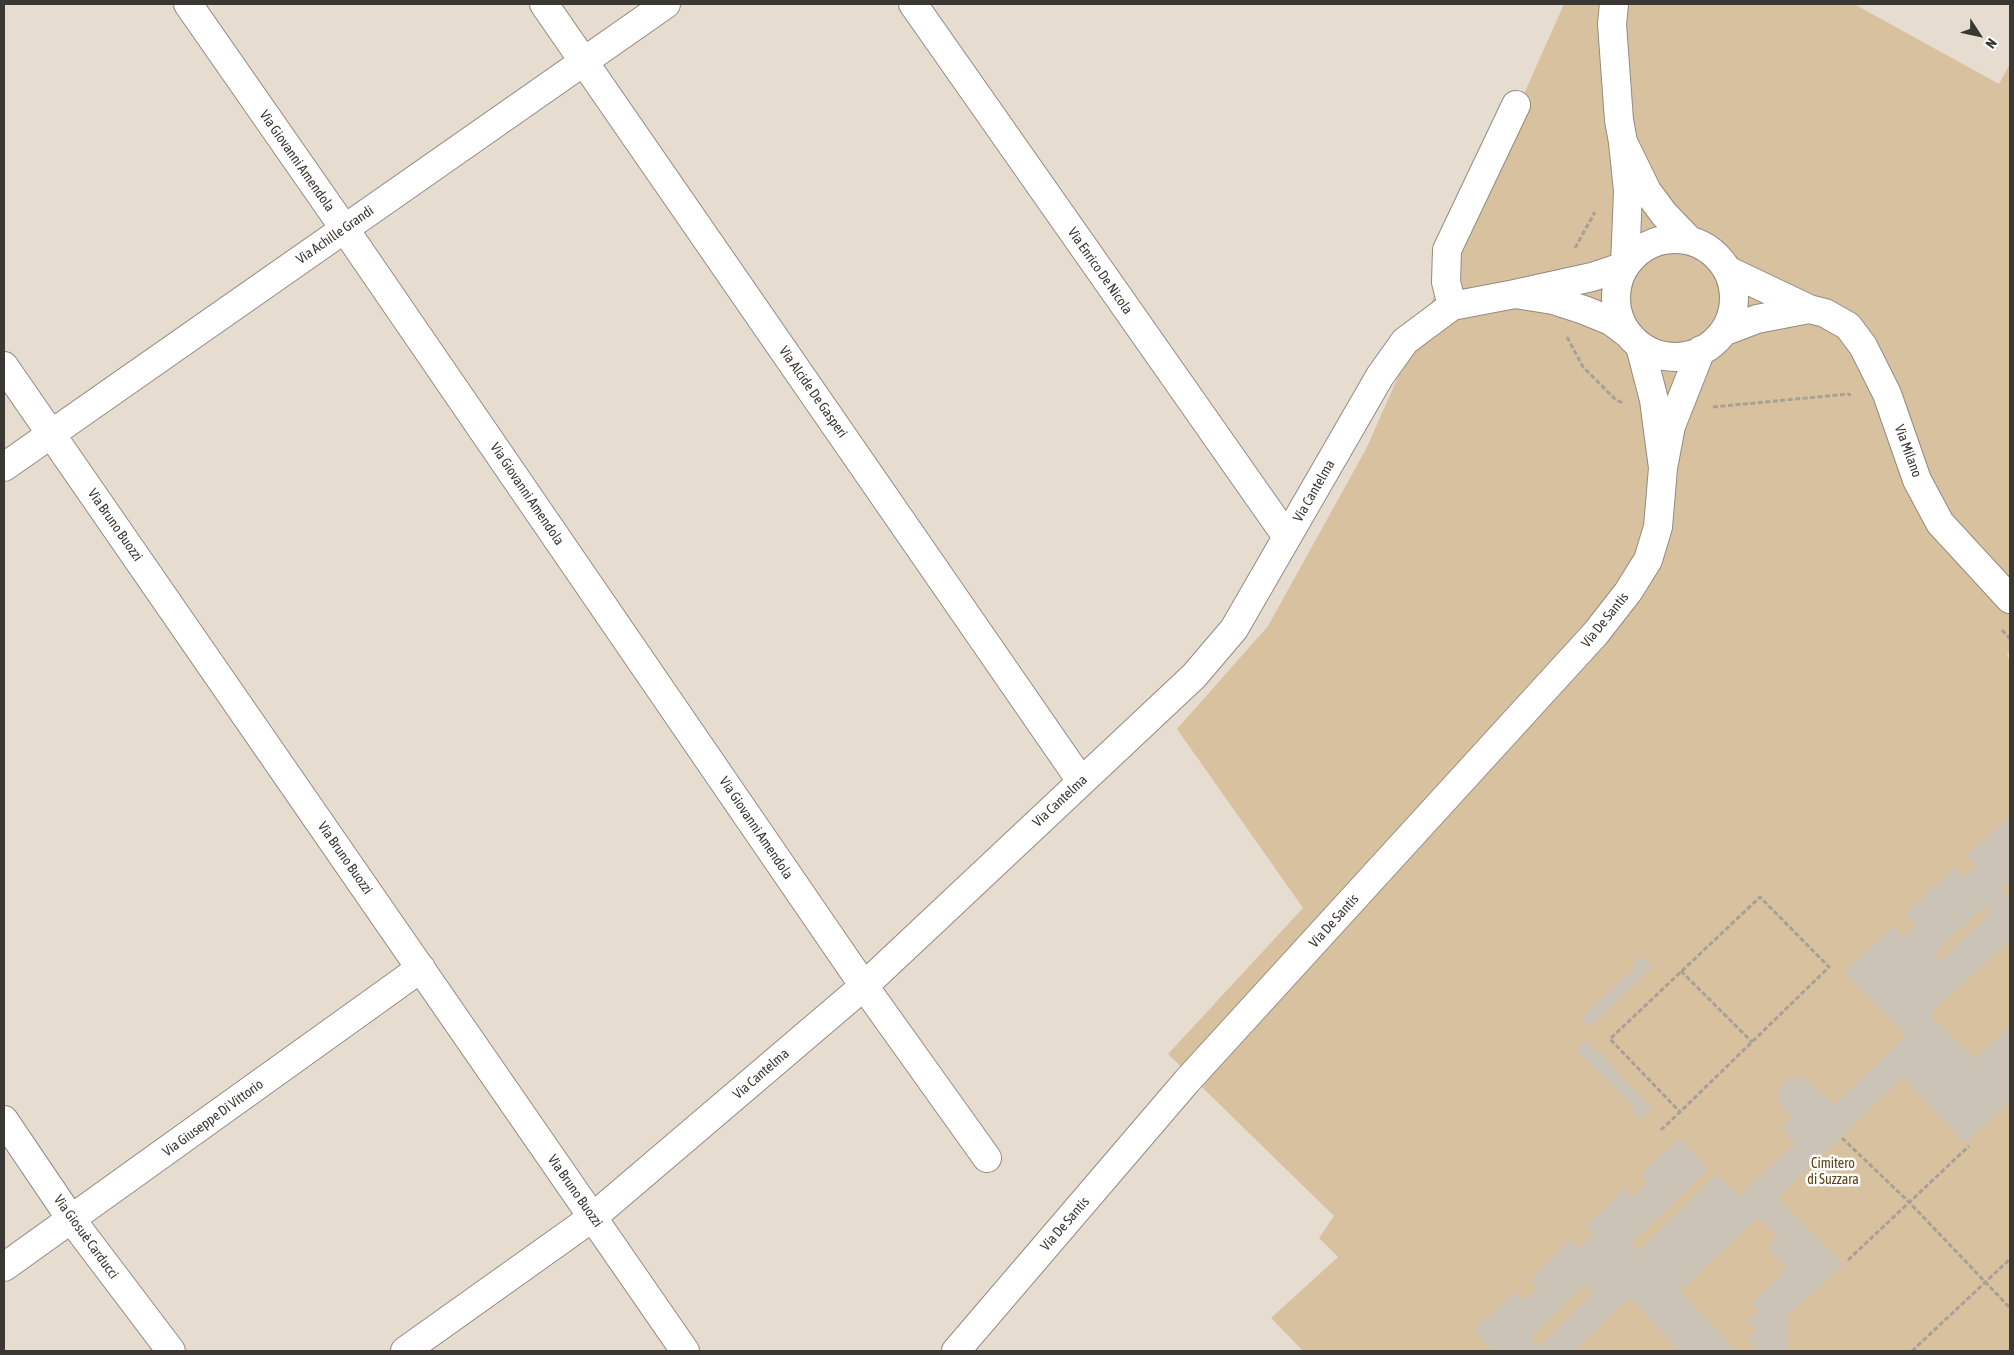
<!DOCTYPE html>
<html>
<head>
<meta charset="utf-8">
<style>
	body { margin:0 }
	#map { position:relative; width:2014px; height:1355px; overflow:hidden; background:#e6ddd0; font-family:"Asap Condensed",sans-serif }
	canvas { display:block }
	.frame { position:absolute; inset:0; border:5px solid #3b3833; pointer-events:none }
	.north { position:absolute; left:1954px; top:10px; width:50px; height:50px; -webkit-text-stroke:4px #fff; paint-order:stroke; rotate:125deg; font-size:14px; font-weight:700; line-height:20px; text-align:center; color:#3b3833 }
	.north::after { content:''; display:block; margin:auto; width:18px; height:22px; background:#3b3833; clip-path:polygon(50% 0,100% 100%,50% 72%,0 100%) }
</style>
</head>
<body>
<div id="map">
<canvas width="2014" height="1355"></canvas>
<div class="frame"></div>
<div class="north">N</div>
</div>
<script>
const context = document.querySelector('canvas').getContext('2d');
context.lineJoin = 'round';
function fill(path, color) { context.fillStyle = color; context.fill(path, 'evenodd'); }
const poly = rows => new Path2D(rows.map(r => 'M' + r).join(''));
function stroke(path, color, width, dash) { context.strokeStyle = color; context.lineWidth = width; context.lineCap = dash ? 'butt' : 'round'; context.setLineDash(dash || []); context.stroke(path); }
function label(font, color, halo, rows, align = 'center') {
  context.font = font + ' "Asap Condensed",sans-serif'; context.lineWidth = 5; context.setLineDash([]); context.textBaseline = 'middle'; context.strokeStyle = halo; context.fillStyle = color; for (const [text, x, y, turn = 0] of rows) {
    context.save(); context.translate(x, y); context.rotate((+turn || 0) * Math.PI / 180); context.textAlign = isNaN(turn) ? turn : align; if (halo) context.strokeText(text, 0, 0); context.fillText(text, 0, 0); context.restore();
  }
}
const green = poly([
	[1564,4,1854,4,1999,84,2010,64,2010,649,2007,656,2010,660,2010,1351,1303,1351,1271,1318,1338,1257,1319,1238,1334,1216,1168,1054,1303,908,1177,729,1268,626,1366,449]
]);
const building = poly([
	[2010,816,2010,881,2002,890,2008,896,2010,893,2010,940,1930,1014,1975,1059,2010,1025,2010,1101,1965,1143,1903,1077,1778,1198,1844,1264,1787,1316,1787,1351,1760,1351,1747,1339,1756,1329,1748,1320,1759,1311,1752,1304,1787,1268,1769,1251,1772,1249,1768,1245,1778,1236,1758,1218,1680,1291,1737,1351,1679,1351,1630,1297,1574,1351,1493,1351,1474,1331,1515,1291,1525,1301,1538,1287,1531,1279,1569,1240,1579,1249,1593,1235,1585,1226,1625,1189,1632,1197,1648,1182,1641,1174,1679,1138,1709,1169,1631,1243,1638,1251,1717,1174,1739,1196,1795,1143,1782,1128,1792,1117,1780,1105,1778,1099,1779,1089,1784,1083,1791,1078,1801,1077,1811,1084,1834,1105,1906,1036,1844,972,1893,927,1903,937,1916,926,1904,915,1954,868,1963,878,1977,866,1967,856],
	[1985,906,1990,913,1941,960,1934,954],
	[1586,1284,1594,1292,1538,1347,1530,1338],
	[1641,955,1653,966,1590,1027,1581,1018,1636,966,1633,963],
	[1587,1040,1652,1108,1640,1120,1632,1112,1635,1108,1576,1050]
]);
const path = poly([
	[1575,248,1595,212],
	[1567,337,1583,367,1616,400,1623,403],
	[1713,407,1848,394,1851,395],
	[2002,630,2010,639],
	[1681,971,1752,1042],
	[1661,1130,1680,1112,1829,967,1760,897,1610,1039,1680,1112],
	[1842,1138,1909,1202,2010,1308],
	[1848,1260,1969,1146],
	[1912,1351,2010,1259]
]);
const minor = poly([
	[188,4,344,228,864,986,987,1158],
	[544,4,1081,781],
	[913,4,1287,537],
	[1614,4,1612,24,1619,120,1623,142],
	'1616 298a59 59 0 1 1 118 0a59 59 0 1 1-118 0Z',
	[1452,306,1515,294],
	[1809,309,1825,313,1848,326,1863,346,1887,394,1917,480,1940,523,2010,599],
	[1723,332,1757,319,1809,309,1727,270],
	[1627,333,1611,321,1584,310,1553,300,1515,294,1592,277,1625,266,1628,191,1623,142,1647,191,1664,214,1689,240],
	[1640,346,1654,400,1663,468,1671,426,1701,350],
	[4,366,685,1351],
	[4,467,666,4],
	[4,1120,71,1219,171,1351],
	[4,1267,421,968],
	[405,1351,593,1217,864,986,1194,676,1234,629,1380,376,1405,341,1452,306,1446,282,1447,250,1516,105],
	[956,1351,1187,1081,1596,633,1628,592,1648,560,1658,527,1663,468]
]);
const streetNames = [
	["Via Giovanni Amendola",297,161,55],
	["Via Achille Grandi",335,235,-35],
	["Via Enrico De Nicola",1100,271,55],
	["Via Alcide De Gasperi",813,392,55],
	["Via Milano",1908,451,70],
	["Via Cantelma",1314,491,-60],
	["Via Giovanni Amendola",527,494,56],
	["Via Bruno Buozzi",115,525,55],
	["Via De Santis",1605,620,-51],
	["Via Cantelma",1060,801,-43],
	["Via Giovanni Amendola",756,828,56],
	["Via Bruno Buozzi",345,858,55],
	["Via De Santis",1334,921,-48],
	["Via Cantelma",761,1074,-41],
	["Via Giuseppe Di Vittorio",213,1118,-36],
	["Via Bruno Buozzi",575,1191,55],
	["Via De Santis",1065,1224,-49],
	["Via Giosuè Carducci",86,1237,54]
];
const parkNames = [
	["Cimitero",1833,1164],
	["di Suzzara",1833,1180]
];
fill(green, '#d8c19e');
fill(building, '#ccc3b7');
stroke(minor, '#938b7f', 30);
stroke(path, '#a7a096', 3, [5, 2.5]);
stroke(minor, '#fff', 28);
label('14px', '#3b3833', '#fff', streetNames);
label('14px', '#5a4112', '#fff', parkNames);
</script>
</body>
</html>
